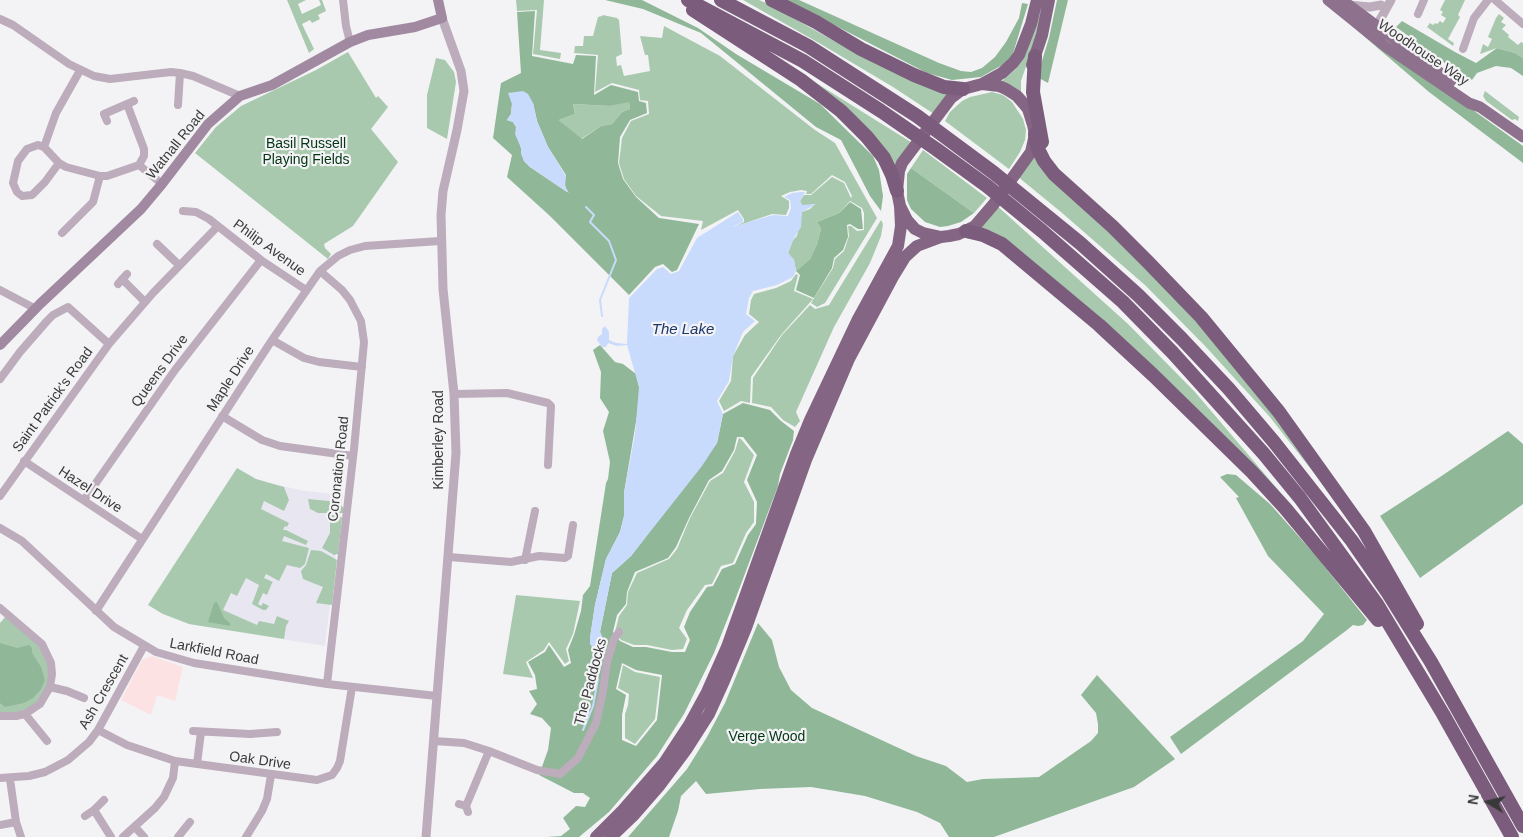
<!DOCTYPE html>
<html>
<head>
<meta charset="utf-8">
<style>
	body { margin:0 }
	#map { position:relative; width:1523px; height:837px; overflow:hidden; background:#f3f3f5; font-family:Arial,sans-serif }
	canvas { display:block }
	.north { position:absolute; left:1463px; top:777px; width:50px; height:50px; -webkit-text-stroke:4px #f3f3f5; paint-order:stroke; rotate:279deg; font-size:14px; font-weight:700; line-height:20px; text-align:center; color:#39393a }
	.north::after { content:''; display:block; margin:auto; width:18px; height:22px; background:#39393a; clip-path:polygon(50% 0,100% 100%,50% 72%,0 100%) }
</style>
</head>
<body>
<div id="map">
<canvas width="1523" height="837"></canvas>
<div class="north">N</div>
</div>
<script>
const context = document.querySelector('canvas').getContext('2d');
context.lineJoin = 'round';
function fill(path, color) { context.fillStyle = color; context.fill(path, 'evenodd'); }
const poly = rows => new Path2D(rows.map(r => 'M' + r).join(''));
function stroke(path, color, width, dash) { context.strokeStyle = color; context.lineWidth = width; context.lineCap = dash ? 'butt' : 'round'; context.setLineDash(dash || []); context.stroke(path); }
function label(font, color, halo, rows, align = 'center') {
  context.font = font + ' Arial,sans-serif'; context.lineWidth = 4.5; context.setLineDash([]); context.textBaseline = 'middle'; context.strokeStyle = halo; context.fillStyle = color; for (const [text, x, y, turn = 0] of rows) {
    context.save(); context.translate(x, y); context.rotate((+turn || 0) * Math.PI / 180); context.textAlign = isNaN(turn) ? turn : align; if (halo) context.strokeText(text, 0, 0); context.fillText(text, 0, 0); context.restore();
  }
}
const commercial = poly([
	[152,656,183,667,175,701,157,695,151,715,121,700,142,660]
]);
const built = poly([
	[237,468,256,479,268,483,305,491,343,495,325,646,189,624,163,614,148,605]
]);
const green = poly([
	[287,0,306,0,298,4,302,14,321,5,319,0,322,0,326,11,318,15,320,19,312,23,310,20,302,24,314,49,309,53],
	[516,0,544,0,540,50,561,53,560,59,533,54,537,10,517,11],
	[743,0,759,0,766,3,852,51,950,94,934,114,893,87,819,43],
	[1045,0,1035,40,1021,81,1021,97,1002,81,1016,69,1025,55],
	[1445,0,1465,0,1458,15,1460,17,1448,39,1454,43,1453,46,1427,27,1430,23,1433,25,1435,23,1437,24,1440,21,1443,23,1446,18,1441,15,1443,12,1440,10],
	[1499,14,1504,18,1501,22,1506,25,1502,29,1509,35,1508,37,1518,45,1521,42,1523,43,1523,58,1515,53,1497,48,1480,54,1483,44,1488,47,1492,39,1488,37,1496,18],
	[603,15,617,18,619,20,622,54,616,57,617,66,621,65,624,76,650,71,648,55,645,55,640,36,662,38,664,26,720,56,815,130,835,143,877,218,825,303,817,307,811,303,833,268,835,259,844,251,849,236,848,226,851,226,857,231,864,230,864,213,862,208,850,201,839,213,817,222,821,229,817,244,810,259,796,271,794,260,788,253,793,240,797,236,802,212,810,209,815,204,802,206,800,201,804,195,811,195,832,177,844,183,851,198,852,196,845,182,832,175,811,194,806,194,807,191,801,190,790,192,781,196,789,201,789,208,786,215,772,214,734,227,744,222,744,219,738,210,701,230,703,221,661,216,636,196,624,179,619,163,622,138,631,121,649,114,648,101,640,100,639,90,612,83,595,92,598,55,574,53,575,46,583,46,584,36,593,36,598,17,602,16],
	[348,52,376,98,378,96,388,107,371,129,398,162,353,226,324,244,325,248,331,254,328,259,195,153,216,127,241,106,316,70],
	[436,58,445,60,454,72,456,82,447,139,427,128,427,95],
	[813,81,914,144,896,169],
	[1485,91,1519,117,1518,121,1515,119,1512,120,1486,101,1483,96],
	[992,92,1003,95,1012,102,1023,119,1026,130,1025,140,1020,152,1009,169,945,121,950,112,962,101,970,97],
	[629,101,630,109,622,112,612,124,601,126,581,139,559,120,575,114,573,104,610,106],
	[1035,148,1150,269,1250,383,1333,497,1269,416,1206,347,1146,286,1061,212,1017,176],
	[923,150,987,198,974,213,911,168],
	[995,204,1128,324,1195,392,1285,498,1315,536,1023,256,985,228,977,228],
	[881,220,883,224,881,236,870,263,834,327,796,412,800,421,795,427,783,420,771,407,752,403,753,378,782,335,810,305,815,309,829,305],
	[796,274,798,275,794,291,813,299,781,335,751,377,750,403,741,401,724,411,719,401,731,381,733,356,745,335,759,322,749,314,751,300,754,294,776,288,791,281],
	[739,438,741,439,754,455,744,482,754,502,754,522,746,533,733,563,721,566,712,584,705,585,687,610,679,628,687,639,683,649,672,650,647,645,634,645,621,640,615,632,619,616,627,605,628,592,637,573,669,559,677,549,690,518,710,481,723,473,735,451],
	[237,468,256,479,284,487,289,500,284,511,264,501,261,509,289,523,287,527,285,526,283,530,286,530,308,541,306,545,284,536,282,541,309,548,305,564,300,568,287,565,279,581,266,574,264,578,273,582,272,583,267,595,263,593,258,604,261,606,263,603,269,606,266,610,263,610,252,604,259,585,246,578,237,596,231,593,223,610,257,625,259,621,274,624,277,616,289,621,286,626,284,639,189,624,163,614,148,605],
	[308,499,329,501,337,503,343,507,343,513,318,513,310,509],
	[327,514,340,516,342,518,338,554,334,555,322,548,330,533,330,523,328,519,326,519],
	[311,550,321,551,337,560,332,605,316,603,323,587,303,579,301,571,306,565],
	[516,595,580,601,573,634,566,649,569,661,565,664,549,642,544,650,526,662,533,678,503,674],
	[6,616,38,643,50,669,49,682,42,698,25,711,15,714,0,713,0,623],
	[623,665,635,672,660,677,655,719,635,744,625,738,625,714,628,705,629,694,618,688]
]);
const forest = poly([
	[605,0,642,0,698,28,736,54,820,104,873,156,879,170,883,196,881,211,870,196,841,140,816,127,701,33,643,9],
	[786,0,799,0,939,63,961,71,971,72,982,68,995,57,1006,42,1019,18,1022,3,1028,4,1011,60,981,77,952,80,927,73],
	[1057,0,1068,0,1048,83,1037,77,1049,38],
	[1331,8,1523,146,1523,163,1429,92],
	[535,11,532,56,573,64,576,55,596,56,594,95,611,85,638,92,639,101,646,103,647,113,630,120,620,137,618,163,623,179,636,197,659,218,699,224,677,270,672,272,663,264,655,267,629,295,550,216,507,177,512,155,493,138,501,83,521,73,517,12],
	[629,102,630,109,622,112,612,124,601,126,582,139,559,120,575,114,573,104,610,106],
	[533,103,537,121,548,147,566,175,564,181,567,192,530,167,524,161,516,127,513,122,507,120,511,114,512,104],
	[1402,21,1455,52,1476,63,1497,48,1515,53,1523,58,1523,76,1511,68,1496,66,1477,73,1472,80,1462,76,1396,27],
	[911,168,974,213,961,222,948,226,940,227,925,222,911,209,907,200,907,174],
	[850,202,861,209,863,229,858,229,850,224,847,225,848,237,843,250,834,258,832,268,814,298,796,290,800,275,796,271,810,259,817,244,821,229,817,222,839,213],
	[600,345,615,362,623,364,636,374,639,387,639,404,624,493,624,516,620,532,606,559,595,605,590,638,593,650,606,645,600,632,612,573,631,556,717,443,723,414,743,403,770,410,781,421,794,431,793,440,780,474,778,486,735,600,714,653,684,714,657,756,609,812,579,837,547,837,561,836,570,829,563,818,576,806,585,807,590,798,583,793,574,793,539,775,548,750,551,728,542,718,530,714,537,704,529,691,537,689,535,675,528,662,545,652,549,645,564,667,571,663,568,650,574,635,581,611,583,595,590,586,606,483,608,479,610,462,603,431,609,412,600,398,601,372,593,350],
	[737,437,743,437,757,455,747,480,757,502,756,524,748,535,735,564,722,569,713,586,707,587,690,612,684,627,690,640,685,652,672,652,646,647,633,647,620,641,613,632,617,615,626,604,627,592,635,572,668,558,676,547,689,518,709,480,722,471,734,450],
	[622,663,636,670,662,675,657,720,636,746,622,740,622,715,626,695,616,689],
	[1508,431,1523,444,1523,504,1420,578,1380,516,1440,477],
	[1227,474,1236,475,1270,504,1317,557,1367,620,1363,625,1358,626,1353,625,1347,630,1181,754,1170,737,1303,641,1324,614,1268,556,1236,498,1239,497,1220,477],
	[217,602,224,618,230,623,230,626,208,622,214,603],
	[758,623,772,640,779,667,791,690,812,708,916,756,946,766,967,782,983,779,1039,777,1091,741,1098,733,1098,724,1096,713,1081,695,1097,675,1175,759,1134,787,994,837,949,837,940,823,917,812,865,796,811,787,760,789,706,794,696,781,681,796,678,811,669,837,628,837,687,769,707,737,725,703],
	[0,643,17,648,29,645,32,648,32,653,41,667,45,680,41,689,33,698,24,703,5,707,0,703]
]);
const water = poly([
	[523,91,528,94,533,103,537,121,548,147,566,176,565,186,569,193,530,167,524,161,521,154,521,148,515,134,516,127,513,122,507,120,511,114,512,104,508,93],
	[801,192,805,192,800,201,802,205,816,204,802,212,801,227,793,240,788,253,794,260,796,271,793,277,777,285,753,291,749,298,746,314,755,321,743,332,733,356,729,381,717,401,723,414,717,443,702,466,631,556,612,573,600,632,606,645,606,649,600,654,596,653,590,644,590,638,595,605,606,559,620,532,624,516,624,493,635,434,639,387,627,345,617,346,608,343,606,347,602,347,597,340,598,337,602,334,602,329,605,326,609,332,609,340,616,343,627,344,629,298,657,269,663,267,671,274,679,271,697,238,738,212,743,219,743,222,732,227,773,215,788,216,791,208,790,200,784,197,792,193]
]);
const stream = poly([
	[586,207,594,215,590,222,609,241,616,260,600,300,602,316],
	[583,730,593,706,598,679]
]);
const minor = poly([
	[343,0,346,26,350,42],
	[1495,0,1523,24],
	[1418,14,1424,0],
	[0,19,13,25,69,64,94,76,110,79,171,72,180,73,193,76,240,96],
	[1463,49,1474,18,1488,0],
	[78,74,56,113,44,147,59,163,66,167,100,176,107,176,139,165,162,184],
	[127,104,144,149,144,156,139,165],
	[178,105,180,73],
	[107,121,104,114,134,101],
	[44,147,38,145,27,149,18,161,13,183,17,192,22,196,32,195,45,182,59,163],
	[183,211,196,212,209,219,261,260,306,290],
	[62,233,93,202,100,176],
	[157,244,179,265],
	[320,271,342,290,350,300,361,321,364,342,354,449,327,684],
	[122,279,145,302],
	[118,284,127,274],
	[0,290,36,309],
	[272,340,304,358,319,362,362,367],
	[0,379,20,352,47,321,53,315,68,307,109,344],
	[454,394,507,393,548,403,551,406,548,465],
	[222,416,262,440,280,446,353,456],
	[24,461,142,539],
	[0,496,109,344,153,293,218,226],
	[84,500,175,370,261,260],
	[0,528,22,541,114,627,156,652,194,663,327,684,437,696],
	[449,557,511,562,539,556,565,558,568,556,573,525],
	[525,560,535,511],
	[0,608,42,644,51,663,52,674,50,687,40,704,25,714,16,716,0,716],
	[96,611,272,340,320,271,338,256,350,250,365,246,440,241],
	[50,687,67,691,84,698],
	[25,714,47,741],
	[98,730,127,745,175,761,317,780,332,775,337,768,340,761,352,687],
	[193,731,250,734,277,732],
	[434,741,464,743,489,751,466,806],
	[489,751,537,770,560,774,578,758,596,723,603,691,607,662,614,639,619,632],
	[197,764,201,732],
	[0,778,29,776,45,772,68,760,89,742,98,730,144,646],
	[10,779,16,822,21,837],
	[459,804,466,806,468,812],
	[94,810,111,837],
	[85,816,94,810,104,800],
	[0,825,16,822],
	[135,827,144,837],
	[123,837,155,808,164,797,173,778,175,761],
	[178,837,190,822],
	[246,837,262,811,267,799,271,775]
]);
const tertiary = poly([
	[1349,5,1370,7,1381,5],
	[1376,27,1391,0],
	[426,837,456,453,454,394,443,289,441,215,443,191,457,130,464,91,461,71,442,18]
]);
const secondary = poly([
	[0,345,40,304,141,209,162,184,208,124,240,96,272,85,350,42,368,35,415,27,442,18,438,0]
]);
const primary = poly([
	[1328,0,1385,46,1469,103,1480,107,1523,137],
	[1342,0,1451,81]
]);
const trunk = poly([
	[1032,65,1042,35,1049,0],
	[982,84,999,86,1006,89,1017,96,1024,104,1028,109,1033,125,1035,134,1031,152,993,205,975,226,959,234,949,236,941,237,923,233,915,229,907,220,900,206,897,191,899,171,902,163,951,98,963,89,982,84],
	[982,84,1002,73,1013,63,1019,55,1031,24,1037,0],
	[596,837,623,810,664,763,689,725,707,692,727,647,796,454,810,420,857,321,898,246,901,226,900,206],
	[611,837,633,816,660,785,686,750,709,714,724,681,746,628,806,460,849,359,894,275,905,257,917,246,941,237]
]);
const motorway = poly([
	[688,0,803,61,881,111,936,149,987,186,1042,231,1123,302,1173,353,1264,454,1300,498,1377,604,1443,714,1512,837],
	[721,0,808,46,917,116,994,173,1080,243,1138,295,1182,339,1229,389,1274,442,1352,541,1388,593,1431,662,1523,826],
	[772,0,816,22,861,49,914,75,944,87,963,89],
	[693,10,801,80,841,111,867,137,884,158,892,175,897,191],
	[1035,56,1033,92,1042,142],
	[1035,134,1037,147,1044,161,1054,174,1113,227,1148,262,1201,317,1279,412,1364,531,1417,624],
	[966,231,983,235,1002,244,1099,325,1153,375,1252,472,1285,508,1378,620]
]);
const streetNames = [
	["Woodhouse Way",1423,53,34],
	["Watnall Road",176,145,-51],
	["Philip Avenue",269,248,36],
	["Queens Drive",160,371,-54],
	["Maple Drive",231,379,-57],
	["Saint Patrick's Road",53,400,-54],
	["Kimberley Road",439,440,-90],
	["Coronation Road",339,469,-84],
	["Hazel Drive",90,490,33],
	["Larkfield Road",214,652,11],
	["The Paddocks",591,682,-75],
	["Ash Crescent",104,692,-60],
	["Oak Drive",260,761,8]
];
const parkNames = [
	["Basil Russell",306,144],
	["Playing Fields",306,160],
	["Verge Wood",767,737]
];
const waterNames = [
	["The Lake",683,330]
];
fill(commercial, '#fde2e3');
fill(built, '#e8e7f1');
fill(green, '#a8c9ae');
fill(forest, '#90b898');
fill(water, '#c8dbfd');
stroke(stream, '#c8dbfd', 2);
stroke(minor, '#bcacbc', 8);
stroke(tertiary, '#bcacbc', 9);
stroke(secondary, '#a18aa1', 10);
stroke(primary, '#8d718d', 11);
stroke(trunk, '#846684', 12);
stroke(motorway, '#7c5c7c', 14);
label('14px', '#39393a', '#f3f3f5', streetNames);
label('14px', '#033414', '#f3f3f5', parkNames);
label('italic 15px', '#1b3668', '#f3f3f5', waterNames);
</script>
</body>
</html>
